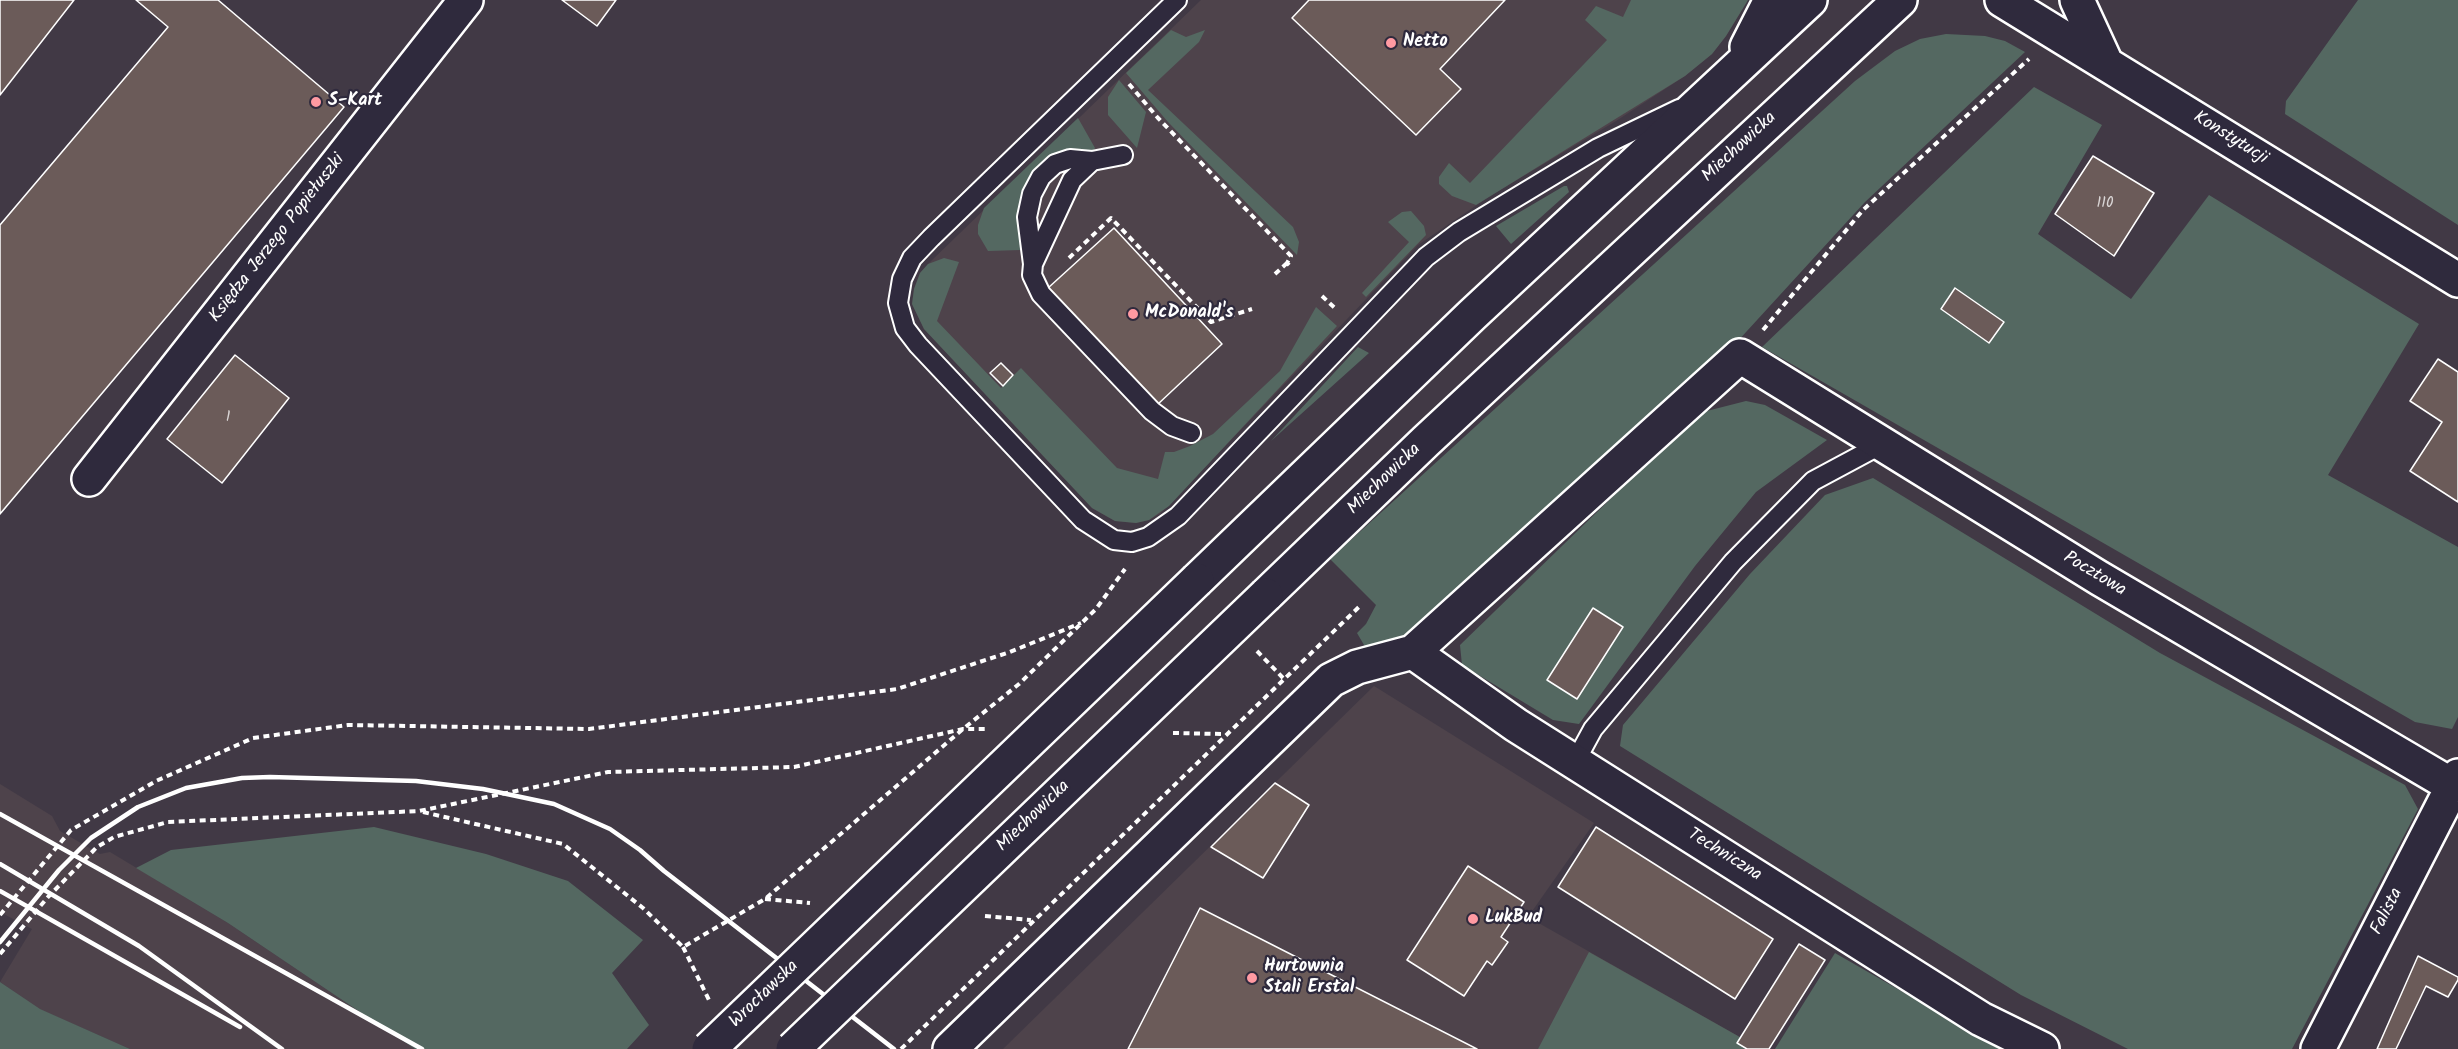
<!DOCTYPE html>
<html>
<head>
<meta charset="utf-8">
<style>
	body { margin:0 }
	canvas { display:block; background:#413945 }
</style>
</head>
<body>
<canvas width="2458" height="1049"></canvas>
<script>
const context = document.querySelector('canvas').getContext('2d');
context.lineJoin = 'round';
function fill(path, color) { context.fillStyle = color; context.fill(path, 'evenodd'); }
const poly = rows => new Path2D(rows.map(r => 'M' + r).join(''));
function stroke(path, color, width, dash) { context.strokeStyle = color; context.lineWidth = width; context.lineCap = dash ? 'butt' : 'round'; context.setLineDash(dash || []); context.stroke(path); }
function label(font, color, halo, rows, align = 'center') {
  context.font = font + ' Kalam,sans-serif'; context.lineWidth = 4.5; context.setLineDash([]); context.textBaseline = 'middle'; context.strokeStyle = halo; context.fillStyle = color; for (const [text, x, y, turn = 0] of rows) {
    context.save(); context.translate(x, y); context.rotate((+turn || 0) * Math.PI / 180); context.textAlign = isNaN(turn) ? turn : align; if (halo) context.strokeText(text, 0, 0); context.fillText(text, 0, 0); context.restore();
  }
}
const built = poly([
	[1201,0,1748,0,1726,36,1712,54,1685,76,1616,121,1490,196,1418,245,1160,514,1149,520,1136,523,1115,521,1092,508,924,329,912,304,914,289,920,273,928,264],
	[1374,686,1594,823,1528,917,1761,1049,1003,1049],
	[0,784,52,816,60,831,100,854,110,852,228,923,415,1049,130,1049,39,1009,0,982,32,929,0,912]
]);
const green = poly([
	[1631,0,1748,0,1726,36,1712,54,1685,76,1476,205,1452,196,1439,184,1439,177,1449,163,1470,183,1607,40,1585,20,1596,6,1623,17],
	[2358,0,2458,0,2458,225,2285,114,2286,101],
	[1171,30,1186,37,1205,30,1199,42,1148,90,1293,227,1299,242,1297,255,1168,122,1126,73],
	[1946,34,1985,36,2005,41,2025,52,1865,202,1736,343,1415,637,1367,650,1357,633,1366,624,1376,605,1330,559,1855,81,1895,51,1920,39],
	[1119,80,1146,112,1137,148,1108,115,1108,97],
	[2034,87,2102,125,2038,234,2131,299,2209,195,2419,324,2328,475,2458,547,2458,717,2452,729,2415,722,1762,347],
	[1078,118,1095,148,1093,151,1075,149,1061,152,1050,155,1041,164,1024,191,1020,222,1021,250,988,251,978,234,978,225,984,208],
	[1564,186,1567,186,1569,192,1511,244,1496,226],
	[1411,211,1424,226,1426,235,1366,297,1362,293,1409,242,1388,222,1402,212],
	[944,258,959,262,937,321,1001,388,1021,368,1117,468,1158,479,1165,452,1174,452,1190,446,1213,434,1280,371,1316,307,1337,326,1169,506,1149,520,1136,523,1115,521,1092,508,924,329,912,304,914,289,920,273,928,264],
	[1358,347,1369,353,1271,441],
	[1746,401,1765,405,1827,440,1756,492,1695,566,1579,724,1553,720,1462,665,1460,645,1699,413],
	[1873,478,2160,653,2405,785,2418,809,2292,1049,2128,1049,2021,995,1620,746,1623,725,1750,574,1825,495],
	[374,827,486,854,568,881,643,940,612,973,649,1025,627,1049,415,1049,228,923,136,868,171,850],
	[1589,952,1761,1049,1538,1049],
	[1835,953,2002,1049,1775,1049],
	[0,982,40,1009,130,1049,0,1049]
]);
const building = poly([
	[0,0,74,0,0,95,0,0],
	[136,0,218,0,344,107,0,514,0,225,168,27,136,0],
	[562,0,616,0,597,26,562,0],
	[1309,0,1505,0,1440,69,1461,89,1416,135,1292,18,1309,0],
	[2093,156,2154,193,2114,256,2055,214,2093,156],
	[1114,228,1222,344,1157,405,1048,288,1114,228],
	[1955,288,2004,322,1989,343,1941,309,1955,288],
	[235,355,289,398,222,483,167,439,235,355],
	[2438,359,2458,372,2458,502,2410,471,2442,422,2410,401,2438,359],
	[1001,363,1013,375,1003,386,990,373,1001,363],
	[1593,608,1623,627,1577,699,1547,680,1593,608],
	[1275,783,1309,805,1263,878,1211,847,1275,783],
	[1596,827,1773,939,1735,999,1558,887,1596,827],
	[1468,866,1524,902,1501,937,1508,942,1492,965,1487,961,1464,996,1407,960,1468,866],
	[1200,908,1477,1049,1128,1049,1200,908],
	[1799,944,1825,960,1769,1049,1747,1049,1737,1043,1799,944],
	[2418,956,2458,977,2458,980,2448,997,2426,986,2396,1049,2377,1049,2418,956]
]);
const path = poly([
	[1129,84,1158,118,1291,256,1287,263,1290,266],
	[1069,258,1111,218,1211,322,1252,309],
	[1275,274,1287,263],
	[1322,296,1337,310],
	[1763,330,1863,210,2029,59],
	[1257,651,1283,678],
	[1173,733,1222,734],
	[423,812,563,844,643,908,683,947,765,899,963,729,1019,684,1096,609,1125,569],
	[765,899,810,903],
	[0,915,71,830,156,781,253,738,348,725,589,729,897,689,1010,652,1081,623],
	[985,916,1031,920],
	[683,947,709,1000],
	[0,954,48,897,97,847,114,837,168,822,419,811,608,772,794,767,963,729,989,729]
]);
const lane = poly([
	[1177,0,931,238,912,258,902,279,898,303,905,328,918,345,1083,520,1114,540,1132,542,1148,537,1178,516,1426,257,1459,232,1598,148,1679,109],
	[1123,155,1092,161,1072,180,1033,264,1032,275,1041,294,1152,411,1172,426,1191,433],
	[1033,264,1027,217,1032,194,1041,177,1055,164,1070,159,1092,161],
	[1575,762,1593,729,1733,562,1813,481,1882,444]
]);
const street = poly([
	[89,479,466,0],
	[1413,652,1516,725,1981,1019,2042,1049],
	[950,1049,1331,680,1357,667,1413,652,1740,356,2099,578,2453,786],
	[2318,1049,2458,776]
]);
const secondary = poly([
	[2002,0,2458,280],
	[2077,0,2105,61],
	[1747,47,1771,0],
	[1197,580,1472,315,1810,0],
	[1266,595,1426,441,1900,0]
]);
const rail = poly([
	[0,814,422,1049],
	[0,864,139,946,282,1049],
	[0,891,240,1027],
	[0,942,59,870,91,838,138,807,186,788,242,778,270,777,416,781,483,789,554,804,610,829,640,850,664,871,894,1049]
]);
const pathBridge = poly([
	[901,1049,1361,605]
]);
const secondaryBridge = poly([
	[709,1049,1197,580],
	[793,1049,1266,595]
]);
const markers = [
	[1391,43,6,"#ff9aa2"],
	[316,102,6,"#ff9aa2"],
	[1133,314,6,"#ff9aa2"],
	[1473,919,6,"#ff9aa2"],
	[1252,978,6,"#ff9aa2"]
];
const numberNames = [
	["110",2105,204],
	["1",228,418]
];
const poiNames = [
	["Netto",1403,43],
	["S-Kart",328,102],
	["McDonald's",1145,314],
	["LukBud",1485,919],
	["Hurtownia",1264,968],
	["Stali Erstal",1264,989]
];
const streetNames = [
	["Konstytucji",2230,139,32],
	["Miechowicka",1740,148,-43],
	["Księdza Jerzego Popiełuszki",278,239,-52],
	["Miechowicka",1385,480,-44],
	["Pocztowa",2094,575,31],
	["Miechowicka",1034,817,-44],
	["Techniczna",1724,856,32],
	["Falista",2388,912,-63],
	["Wrocławska",765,995,-44]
];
fill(built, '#4e434b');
fill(green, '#546861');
fill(building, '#6b5b59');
stroke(building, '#fff', 1.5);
stroke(lane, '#fff', 22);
stroke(street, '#fff', 38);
stroke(secondary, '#fff', 38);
stroke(path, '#fff', 4, [6, 4.5]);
stroke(lane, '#2f2a3d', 18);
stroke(street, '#2f2a3d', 33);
stroke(secondary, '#2f2a3d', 33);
stroke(rail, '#fff', 4.5);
stroke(secondaryBridge, '#fff', 38, []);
stroke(pathBridge, '#fff', 4, [6, 4.5]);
stroke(secondaryBridge, '#2f2a3d', 33);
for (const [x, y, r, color] of markers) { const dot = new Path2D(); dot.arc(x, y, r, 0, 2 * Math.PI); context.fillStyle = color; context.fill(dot); stroke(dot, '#2f2a3d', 2); }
label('15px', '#dad6d6', null, numberNames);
label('bold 18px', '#fff', '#2f2a3d', poiNames, 'left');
label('18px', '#fff', '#2f2a3d', streetNames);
</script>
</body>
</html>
